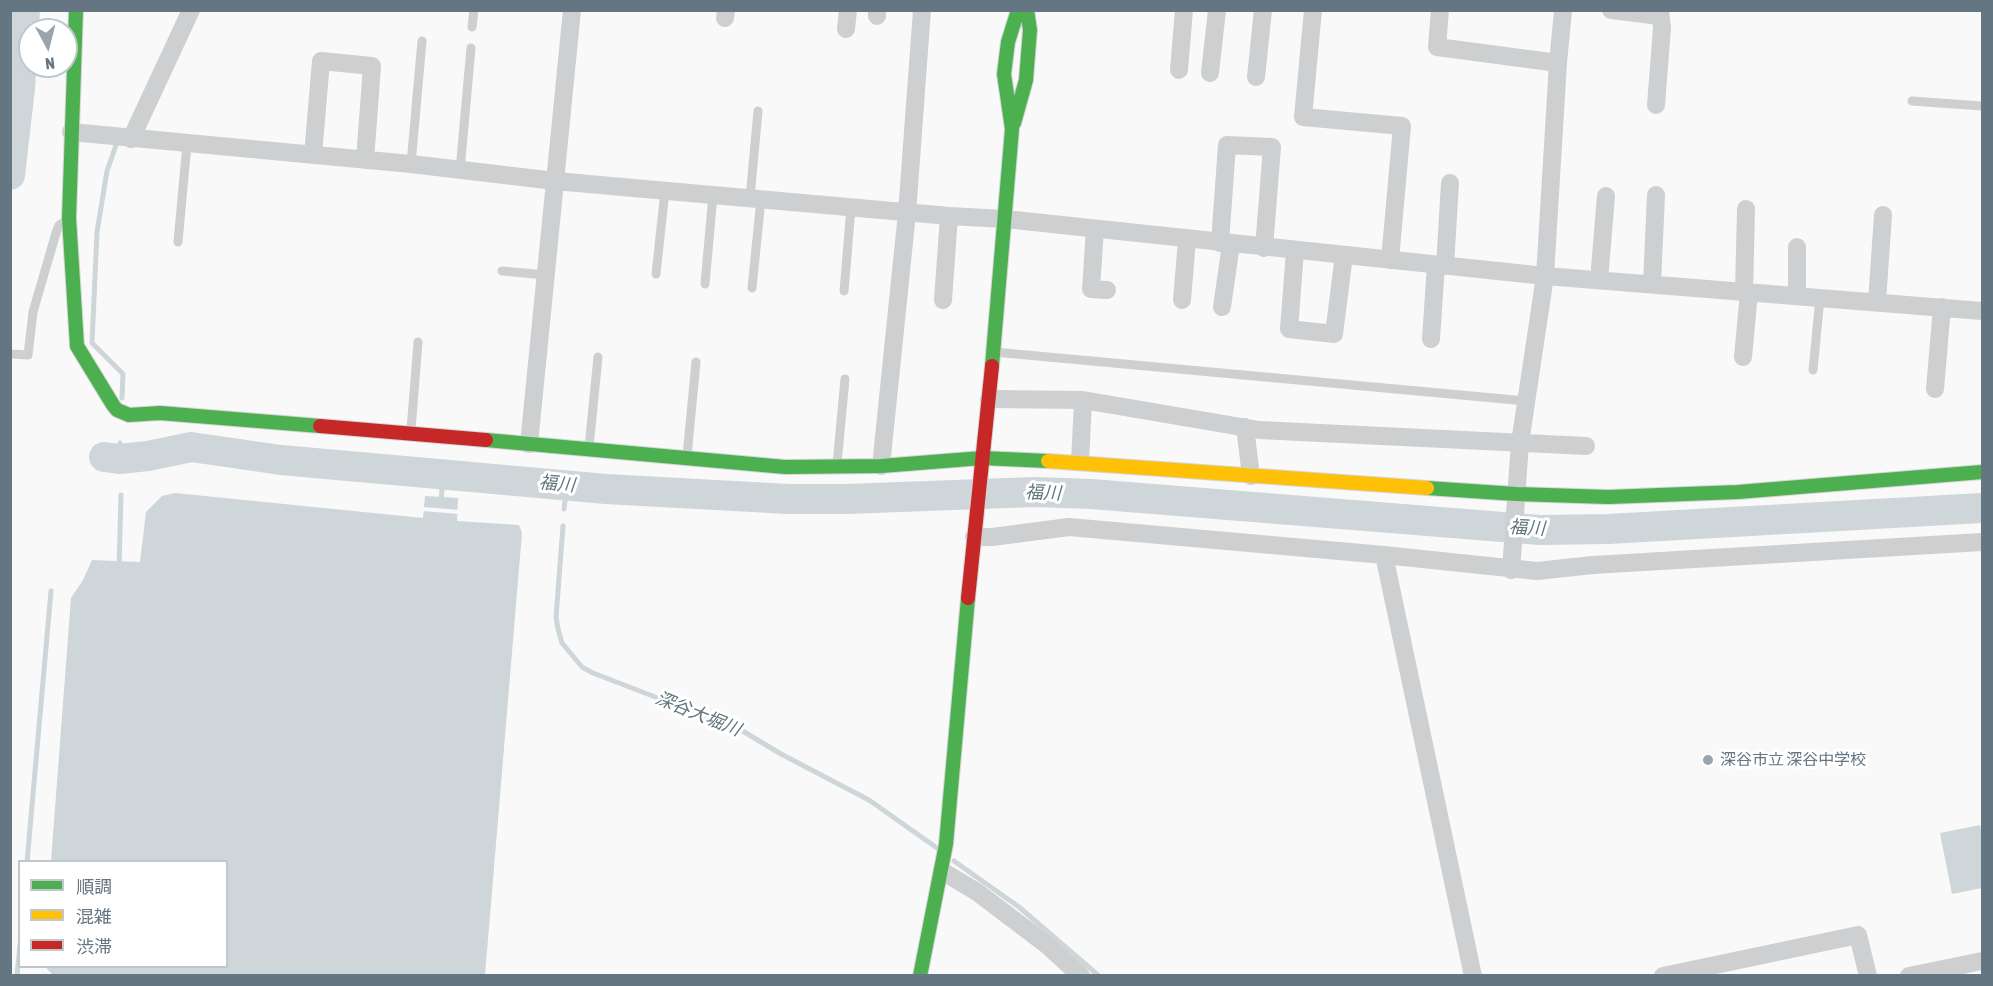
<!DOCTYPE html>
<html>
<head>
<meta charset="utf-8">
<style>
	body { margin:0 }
	#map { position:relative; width:1993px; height:986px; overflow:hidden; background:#f9f9f9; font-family:"Asap Condensed","Noto Sans JP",sans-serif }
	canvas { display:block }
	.frame { position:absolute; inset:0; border:12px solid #657683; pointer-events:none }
	.legend { position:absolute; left:18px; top:860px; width:210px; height:108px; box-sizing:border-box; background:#fff; border:2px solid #c1c8cd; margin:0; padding:8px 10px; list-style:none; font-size:18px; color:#657683 }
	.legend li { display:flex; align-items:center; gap:12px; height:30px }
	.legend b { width:30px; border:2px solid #c1c8cd }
	.north { position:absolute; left:18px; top:18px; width:60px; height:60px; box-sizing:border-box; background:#fff; border:2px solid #c1c8cd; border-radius:50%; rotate:173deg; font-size:16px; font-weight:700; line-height:24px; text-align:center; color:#657683 }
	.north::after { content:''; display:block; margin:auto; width:21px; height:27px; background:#99a4ac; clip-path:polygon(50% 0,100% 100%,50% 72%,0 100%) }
</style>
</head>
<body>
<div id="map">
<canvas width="1993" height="986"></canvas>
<div class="frame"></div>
<ul class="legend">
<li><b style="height:8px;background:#4caf50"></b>順調</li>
<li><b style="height:8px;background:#ffc107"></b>混雑</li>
<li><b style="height:8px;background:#c62828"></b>渋滞</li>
</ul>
<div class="north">N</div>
</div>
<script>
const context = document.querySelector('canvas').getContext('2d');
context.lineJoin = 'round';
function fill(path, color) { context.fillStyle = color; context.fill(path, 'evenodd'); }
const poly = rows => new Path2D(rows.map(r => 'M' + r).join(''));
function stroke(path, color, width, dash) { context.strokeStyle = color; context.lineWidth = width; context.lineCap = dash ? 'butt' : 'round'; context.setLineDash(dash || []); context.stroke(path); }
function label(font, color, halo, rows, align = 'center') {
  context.font = font + ' "Asap Condensed","Noto Sans JP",sans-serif'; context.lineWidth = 6; context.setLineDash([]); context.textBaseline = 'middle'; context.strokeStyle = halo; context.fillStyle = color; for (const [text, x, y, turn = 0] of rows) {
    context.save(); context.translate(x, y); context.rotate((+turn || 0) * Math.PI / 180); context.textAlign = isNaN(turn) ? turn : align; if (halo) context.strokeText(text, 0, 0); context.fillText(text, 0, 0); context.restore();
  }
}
const water = poly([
	[175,493,423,518,425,496,458,498,457,521,519,525,522,533,485,975,54,976,47,969,46,967,226,966,226,862,51,861,71,598,83,580,92,560,140,562,146,512,162,496],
	[1980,825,1982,835,1982,888,1952,894,1940,833]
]);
const pier = poly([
	[423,507,459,510,459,514,422,511]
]);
const stream = poly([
	[116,145,107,171,97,232,92,343,123,374,122,398],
	[120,443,119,459,123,470],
	[441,503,443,475],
	[564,509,567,486],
	[563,526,556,617,558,629,562,643,582,667,593,673,741,730,781,754,869,800,937,848],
	[119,568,121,495],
	[954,861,1019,907,1099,976],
	[27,862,51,591],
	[17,976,20,944]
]);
const river = poly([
	[10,175,20,88,25,10],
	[104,457,119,459,148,456,191,447,281,460,606,489,789,499,846,499,1035,492,1091,494,1540,530,1608,529,1982,508]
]);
const lane = poly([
	[472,27,474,10],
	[1912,101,1982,106],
	[411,164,422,41],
	[460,170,471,48],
	[750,198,758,111],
	[178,242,187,144],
	[502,271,546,275],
	[656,274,665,191],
	[705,284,713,195],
	[752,288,761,199],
	[844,291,851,208],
	[994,352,1526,401],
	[10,354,28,355,33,312,56,233,59,225,64,222],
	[1813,370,1820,298],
	[411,430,418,342],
	[589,447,598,357],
	[687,456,696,362],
	[837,464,845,379]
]);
const street = poly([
	[1313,10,1303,117,1402,126,1390,260],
	[1440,10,1437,47,1558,63],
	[1611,10,1660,16],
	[877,16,877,10],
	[725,18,726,10],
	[846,29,848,10],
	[1179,70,1184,10],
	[1210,73,1217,10],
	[1256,77,1263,10],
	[1656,105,1662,28,1660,10],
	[71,132,411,164,555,181,949,216,1005,219,1545,276,1982,311],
	[131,139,191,10],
	[313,155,321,61,372,66,365,160],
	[1095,229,1091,289,1107,290],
	[1220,243,1227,145,1272,147,1264,248],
	[1295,251,1289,329,1334,334,1344,255],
	[1445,266,1450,183],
	[1599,280,1606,196],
	[1652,284,1656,195],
	[1744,292,1746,209],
	[1797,296,1797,247],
	[943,300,949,216],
	[1182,300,1187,240],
	[1877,302,1883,215],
	[1222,307,1231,244],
	[1431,339,1436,265],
	[1743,357,1749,292],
	[1935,389,1942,307],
	[989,399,1083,400,1259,430,1586,446],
	[1245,427,1251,476],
	[529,444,572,10],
	[1080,462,1083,400],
	[881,466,907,213,922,10],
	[974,537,992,537,1069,527,1384,555,1537,571,1593,565,1982,542],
	[1384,555,1473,976],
	[1511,570,1520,443,1545,276,1558,63,1563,10],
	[942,871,977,892,1047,945,1081,976],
	[1663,976,1858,935,1868,976],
	[1909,976,1982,961]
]);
const fast = poly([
	[76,10,69,218,77,346,113,405,117,410,129,415,160,413,320,426],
	[1014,123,1026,80,1030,30,1027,10],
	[992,366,1012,129,1004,74,1008,42,1018,10],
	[486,440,785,467,881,466,982,458,1048,461],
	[1427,488,1516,494,1608,497,1738,492,1982,472],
	[920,976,946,844,968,598]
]);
const slow = poly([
	[1048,461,1427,488]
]);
const jam = poly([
	[320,426,486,440],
	[968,598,992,366]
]);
const markers = [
	[1708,760,6,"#99a4ac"]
];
const poiNames = [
	["深谷市立 深谷中学校",1720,760]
];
const waterNames = [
	["福川",557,484,5],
	["福川",1043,493,2],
	["福川",1527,528,3],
	["深谷大堀川",698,714,22]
];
fill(water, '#ced6d9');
fill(pier, '#f9f9f9');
stroke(stream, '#ced6d9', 5);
stroke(river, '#ced6d9', 30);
stroke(fast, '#d5d6d7', 16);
stroke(slow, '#d5d6d7', 16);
stroke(jam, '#d5d6d7', 16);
stroke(lane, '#cecfd0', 9);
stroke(street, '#cecfd0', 18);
stroke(fast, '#4caf50', 14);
stroke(slow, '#ffc107', 14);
stroke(jam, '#c62828', 14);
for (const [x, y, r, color] of markers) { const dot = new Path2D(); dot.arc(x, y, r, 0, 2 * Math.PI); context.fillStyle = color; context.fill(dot); stroke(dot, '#fff', 2); }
label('16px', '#657683', '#fff', poiNames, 'left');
label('italic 18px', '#60757c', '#fff', waterNames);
</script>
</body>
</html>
